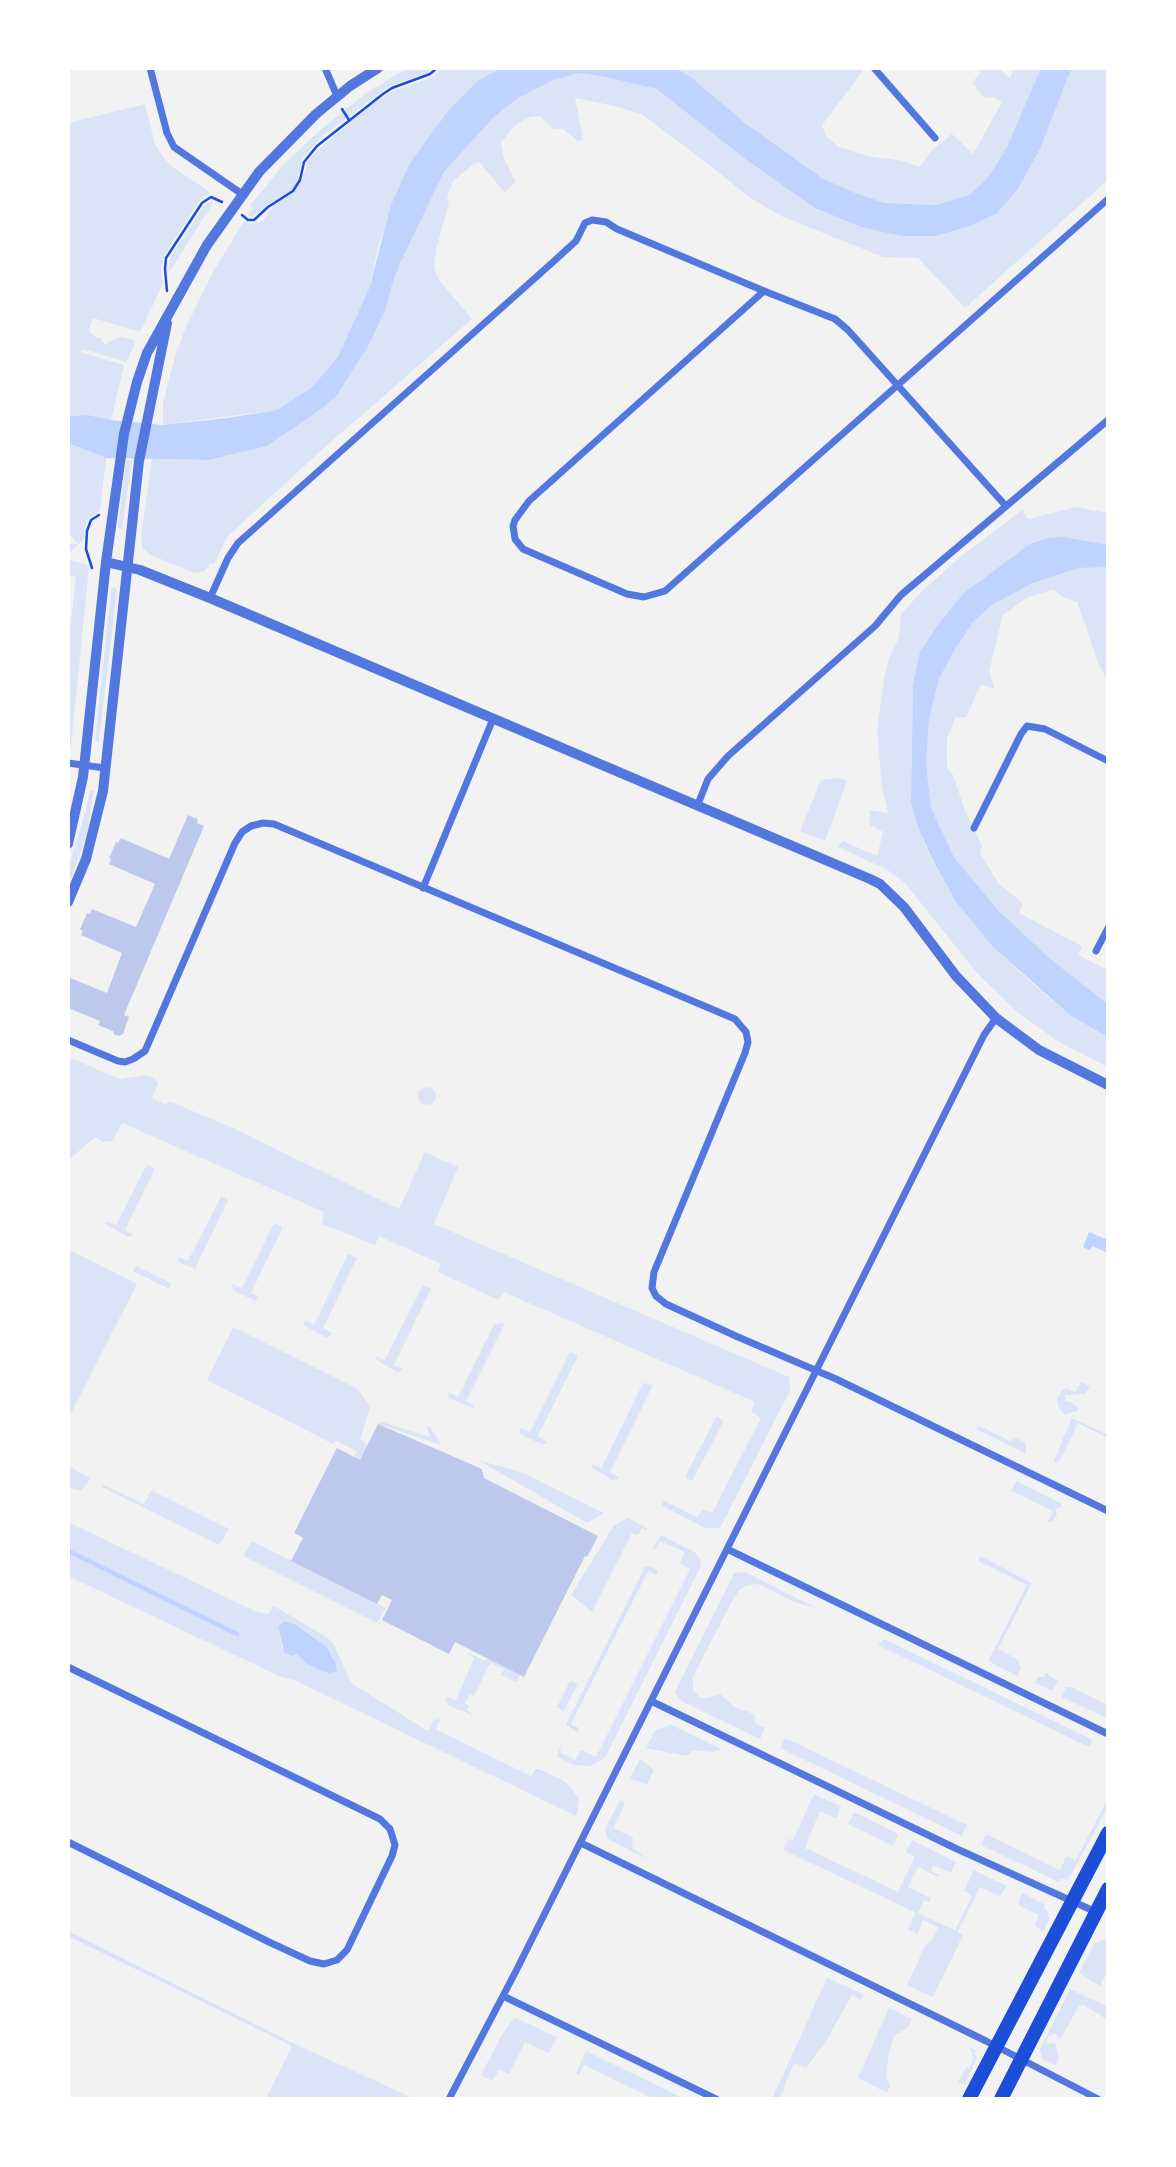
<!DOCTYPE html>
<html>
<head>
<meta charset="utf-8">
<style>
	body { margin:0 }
	#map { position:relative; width:1176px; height:2167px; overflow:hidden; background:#f2f2f2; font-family:"Open Sans",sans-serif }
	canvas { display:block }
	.frame { position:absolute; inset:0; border:70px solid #fff; pointer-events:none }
</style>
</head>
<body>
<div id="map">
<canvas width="1176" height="2167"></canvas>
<div class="frame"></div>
</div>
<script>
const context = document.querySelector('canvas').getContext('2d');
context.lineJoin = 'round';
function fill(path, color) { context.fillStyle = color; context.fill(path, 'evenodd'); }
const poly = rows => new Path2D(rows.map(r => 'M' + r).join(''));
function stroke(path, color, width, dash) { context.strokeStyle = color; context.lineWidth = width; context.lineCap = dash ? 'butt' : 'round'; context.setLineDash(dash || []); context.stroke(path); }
const green = poly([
	[408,68,431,68,427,73,389,86,322,136,303,158,298,177,302,181,308,161,312,155,372,104,393,91,435,76,441,68,501,68,477,81,448,111,411,161,378,246,370,286,338,357,311,388,277,410,163,425,163,403,176,353,185,329,213,272,244,221,251,224,263,221,272,208,274,200,252,217,248,215,253,208,250,206,282,166,319,131,366,93],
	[676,68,861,68,863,71,822,125,826,136,839,147,868,156,903,161,920,167,932,150,952,134,973,154,1002,102,993,97,984,98,972,82,981,73,977,68,998,68,1010,78,1014,68,1041,68,1006,149,987,179,969,195,938,205,885,203,853,192,822,178,745,123,691,77],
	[1073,68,1108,68,1108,180,965,308,918,258,883,257,781,216,749,197,708,164,641,114,615,106,575,98,583,140,578,141,563,129,553,129,540,116,530,117,514,126,501,143,504,159,516,182,504,192,479,162,471,166,453,181,447,198,449,203,437,246,434,267,439,280,472,319,316,455,227,537,214,564,210,563,205,571,194,573,151,555,143,549,141,536,152,459,209,460,267,446,320,410,336,395,370,343,386,308,391,288,399,266,444,172,494,117,518,98,554,80,579,73,606,77,658,89,745,159,815,208,861,227,900,236,936,236,970,226,996,214,1018,189,1040,149,1068,77],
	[145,104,155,144,164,158,173,167,211,193,202,197,165,254,161,266,163,284,140,332,93,318,89,331,97,338,100,338,105,345,112,340,122,337,136,341,126,362,83,349,80,352,124,365,111,420,88,415,68,416,68,123],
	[212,202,213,203,170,271,168,271,170,257,206,203],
	[68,443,106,458,100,510,87,520,83,540,68,554,68,544,78,544,68,532],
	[126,460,132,461,122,530,118,527],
	[1076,507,1108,513,1108,545,1066,537,1048,538,913,685,911,802,918,827,933,863,956,902,993,947,1035,986,1071,1016,1108,1037,1108,1067,1059,1042,1017,1012,977,973,904,882,886,869,838,847,843,841,877,856,883,832,870,825,869,810,888,813,882,787,877,731,884,679,889,658,899,637,901,614,922,591,959,558,1022,510,1028,519],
	[68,560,85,564,89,568,71,746,68,746,68,651,76,576,68,575],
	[1103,566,1108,567,1108,682,1099,665,1077,602,1061,596,1054,590,1028,597,1003,615,989,672,995,689,981,685,966,717,955,718,947,739,947,767,953,775,966,813,982,846,980,853,999,884,1023,903,1019,913,1082,946,1078,955,1108,970,1108,1004,1048,957,998,910,954,857,931,808,926,763,929,720,939,679,954,651,973,622,992,605,1033,583,1079,568],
	[114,586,117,590,99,742,95,740,111,590],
	[839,778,847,781,825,841,800,831,821,780],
	[94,790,87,834,68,886,68,868,84,817,90,791],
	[68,1057,120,1079,145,1075,155,1079,158,1083,152,1098,166,1105,169,1101,233,1128,399,1209,425,1152,458,1167,434,1224,789,1377,790,1391,720,1528,705,1528,663,1506,662,1503,663,1500,697,1517,703,1510,712,1513,761,1418,751,1412,755,1402,504,1292,498,1300,438,1272,441,1264,379,1236,375,1245,322,1224,324,1212,122,1123,112,1141,103,1142,95,1137,71,1158,68,1163],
	'418 1096a9 9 0 1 1 18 0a9 9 0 1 1-18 0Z',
	[147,1164,155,1169,125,1230,134,1235,128,1237,105,1224,106,1221,116,1225],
	[221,1196,228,1200,195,1269,178,1262,179,1257,188,1261],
	[274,1223,283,1227,251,1293,259,1297,255,1301,233,1290,232,1284,242,1288],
	[68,1249,137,1284,68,1419],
	[348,1254,357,1258,323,1328,332,1333,329,1337,326,1337,305,1326,303,1323,305,1320,314,1325],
	[136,1266,171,1283,169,1289,133,1271],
	[423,1285,431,1289,394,1365,403,1369,398,1373,375,1359,376,1356,385,1360],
	[505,1323,466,1401,475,1406,473,1408,449,1398,448,1392,458,1397,494,1324],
	[233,1327,358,1389,370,1407,360,1439,368,1445,360,1460,354,1457,357,1451,336,1441,333,1444,207,1380],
	[570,1352,578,1356,538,1436,547,1442,543,1445,520,1434,520,1428,530,1432],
	[1081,1382,1090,1386,1085,1394,1065,1395,1065,1402,1071,1402,1079,1408,1077,1411,1064,1415,1059,1408,1057,1399,1062,1390,1067,1388,1075,1392],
	[643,1383,653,1385,610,1472,619,1478,614,1481,591,1467,593,1464,601,1468],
	[716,1417,723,1420,723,1423,692,1481,685,1477],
	[1072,1418,1108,1435,1108,1438,1078,1423,1060,1460,1056,1463,1054,1460],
	[382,1422,430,1437,426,1425,431,1428,441,1445,378,1424],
	[978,1425,1010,1441,1016,1438,1024,1442,1026,1446,1026,1454,976,1429],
	[478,1460,523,1473,604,1513,587,1523],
	[68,1466,90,1478,86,1486,80,1491,68,1487],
	[1016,1481,1062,1504,1061,1507,1055,1509,1057,1514,1053,1521,1048,1522,1053,1511,1011,1491],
	[104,1485,144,1504,151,1490,229,1529,219,1545,102,1487],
	[628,1518,647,1528,646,1530,642,1528,638,1535,632,1533,592,1612,571,1595,614,1525],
	[68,1522,257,1612,268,1614,274,1606,328,1638,334,1645,351,1683,428,1731,434,1720,441,1719,436,1729,531,1776,536,1769,539,1769,564,1781,571,1787,579,1800,576,1816,294,1680,281,1677,68,1576],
	[285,1621,295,1624,311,1635,331,1653,335,1662,306,1663,297,1654,282,1648,278,1626],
	[661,1535,695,1552,701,1561,700,1568,605,1758,590,1766,574,1765,557,1756,562,1743,560,1752,575,1760,581,1750,596,1757,690,1569,680,1563,685,1552,660,1541,655,1550,653,1548],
	[252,1541,386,1608,377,1623,243,1556],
	[980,1556,1032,1583,998,1649,1017,1659,1021,1668,1017,1676,988,1661,1027,1585,978,1561],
	[649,1566,658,1570,656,1575,648,1571,571,1724,579,1728,577,1732,566,1724,645,1567],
	[745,1572,816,1608,794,1602,759,1584,749,1585,739,1590,731,1603,693,1677,693,1689,698,1696,705,1699,720,1694,735,1707,754,1714,756,1724,765,1728,760,1739,681,1701,675,1692,734,1573],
	[884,1639,1093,1740,1089,1747,878,1645],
	[469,1653,485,1661,487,1658,520,1675,516,1682,501,1675,504,1669,490,1663,474,1696,470,1694,465,1703,469,1706,467,1710,473,1715,449,1706,444,1699,447,1697,456,1700,474,1658,468,1655],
	[1046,1673,1058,1681,1052,1691,1035,1683,1038,1677,1044,1677],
	[570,1681,578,1684,564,1711,557,1707],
	[1066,1687,1071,1687,1108,1705,1108,1719,1062,1697],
	[669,1724,722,1749,712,1752,694,1750,686,1756,646,1748,655,1730,668,1726],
	[785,1738,967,1825,962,1836,780,1748],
	[640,1759,654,1770,647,1785,630,1778],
	[814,1794,841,1806,836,1818,820,1811,805,1848,869,1878,898,1892,915,1857,906,1852,912,1840,956,1862,951,1873,933,1865,931,1871,939,1875,938,1877,918,1867,908,1887,931,1898,929,1902,924,1900,918,1913,955,1930,972,1896,964,1891,974,1870,1007,1886,1000,1896,980,1887,958,1932,963,1935,933,1997,907,1985,925,1946,931,1941,938,1927,923,1920,918,1934,908,1929,915,1912,783,1850,788,1839,793,1840],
	[1108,1798,1108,1807,1068,1880,1060,1879,1059,1882,981,1845,986,1834,1060,1870,1066,1857,1076,1860],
	[620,1800,625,1803,614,1828,633,1838,632,1847,646,1859,607,1838,605,1829],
	[854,1812,898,1834,893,1846,848,1824],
	[1022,1893,1045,1905,1044,1908,1049,1914,1049,1920,1043,1932,1035,1925,1039,1915,1018,1905],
	[68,1931,293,2043,415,2099,266,2099,292,2046,68,1936],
	[1108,1938,1108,1970,1100,1986,1079,1973,1094,1944],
	[827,1978,863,1994,861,2000,852,1995,825,2043,806,2068,794,2063,779,2099,772,2099],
	[1070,1989,1108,2007,1108,2020,1083,2005,1079,2006,1061,2038,1059,2039,1056,2034,1049,2036,1046,2041,1047,2044,1055,2043,1059,2058,1056,2066,1042,2059,1040,2049],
	[889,2008,912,2019,908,2028,895,2035,889,2051,886,2079,890,2085,887,2093,858,2078],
	[516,2018,557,2037,549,2053,525,2042,509,2074,499,2069,493,2081,481,2075,500,2038,512,2020],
	[969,2046,976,2051,974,2053,977,2058,965,2085,958,2082,966,2067,969,2068,972,2063,973,2057],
	[586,2051,685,2099,654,2099,584,2065,579,2075,576,2073]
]);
const water = poly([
	[501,68,676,68,691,77,745,123,822,178,853,192,885,203,937,205,969,195,987,179,1006,149,1041,68,1073,68,1068,77,1040,149,1018,189,996,214,970,226,936,236,900,236,861,227,815,208,745,159,657,89,606,77,579,73,554,80,518,98,494,117,444,172,399,266,391,288,386,308,370,343,337,395,320,410,267,446,209,460,106,458,68,443,68,416,88,415,111,420,163,425,228,418,277,410,311,388,338,357,370,286,391,205,411,161,448,111,477,81],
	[1066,537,1108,545,1108,567,1079,568,1033,583,992,605,973,622,954,651,939,679,929,720,926,763,931,808,954,857,998,910,1048,957,1108,1004,1108,1037,1071,1016,993,947,956,902,934,863,918,827,911,802,913,685,920,652,937,626,964,593,1030,544,1048,538],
	[1089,1232,1108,1240,1106,1252,1092,1246,1090,1250,1083,1247],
	[285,1621,295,1624,327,1647,335,1662,337,1671,330,1673,321,1671,306,1663,297,1654,292,1656,284,1652,278,1626]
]);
const stream = poly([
	[68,1551,237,1634]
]);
const building = poly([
	[188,815,198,819,197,823,204,826,124,1015,129,1017,123,1034,119,1036,114,1034,113,1031,98,1025,100,1021,68,1008,68,977,107,993,122,953,81,935,83,931,80,929,87,913,90,914,92,909,136,927,155,884,109,864,111,859,109,858,116,842,118,843,121,838,169,859],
	[378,1424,482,1469,484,1478,598,1536,587,1557,585,1556,524,1677,455,1642,449,1654,382,1620,392,1600,382,1595,377,1604,291,1561,303,1538,294,1533,337,1448,360,1460]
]);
const path = poly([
	[342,109,349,120],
	[242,215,248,220,254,220,268,207,293,191,300,180,304,162,317,146,383,94,392,88,430,74,437,68],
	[167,291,165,269,166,258,202,203,211,197,222,202],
	[92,568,86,549,87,531,91,520,99,515]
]);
const minor = poly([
	[150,68,167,133,174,147,242,194],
	[325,68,337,96],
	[874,68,935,138],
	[764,291,529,501,515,520,513,526,515,539,523,549,627,594,644,597,665,591,1108,199],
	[210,598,228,558,238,543,553,262,576,241,585,223,592,220,606,222,617,229,764,291,835,319,848,330,1005,505],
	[68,763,105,768],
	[698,804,708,779,728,756,875,626,901,595,1108,420],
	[974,828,1021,734,1027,726,1045,729,1108,761],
	[423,888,493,719],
	[1096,951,1108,928],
	[68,1040,118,1061,125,1062,133,1059,145,1051,235,843,242,832,251,826,263,823,274,824,735,1019,746,1032,748,1042,745,1053,654,1272,652,1288,656,1296,666,1304,738,1337,836,1379,1108,1511],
	[727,1549,1108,1734],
	[68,1667,380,1819,390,1829,395,1845,392,1856,347,1950,337,1960,324,1964,310,1961,269,1942,68,1842],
	[651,1701,957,1849,1096,1912],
	[581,1843,986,2041,1098,2099],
	[503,1996,716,2099],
	[449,2099,516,1971,984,1035,996,1018]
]);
const tertiary = poly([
	[106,562,140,570,210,598,870,879,880,884,904,907,956,976,996,1018,1039,1050,1108,1085],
	[68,844,83,777,106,562,124,434,137,382,147,353,207,245,259,172,316,114,350,86,378,68],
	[68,902,86,859,103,791,139,461,167,323]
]);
const primary = poly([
	[969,2099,1108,1833],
	[1001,2099,1108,1889]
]);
fill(green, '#dbe4f7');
fill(water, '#bfd3fe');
stroke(stream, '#bfd3fe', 4.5);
fill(building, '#bdc9ec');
stroke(path, '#1d4ed8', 2.5);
stroke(minor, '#5277de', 7);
stroke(tertiary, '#5277de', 10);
stroke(primary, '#1d4ed8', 14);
</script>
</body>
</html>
